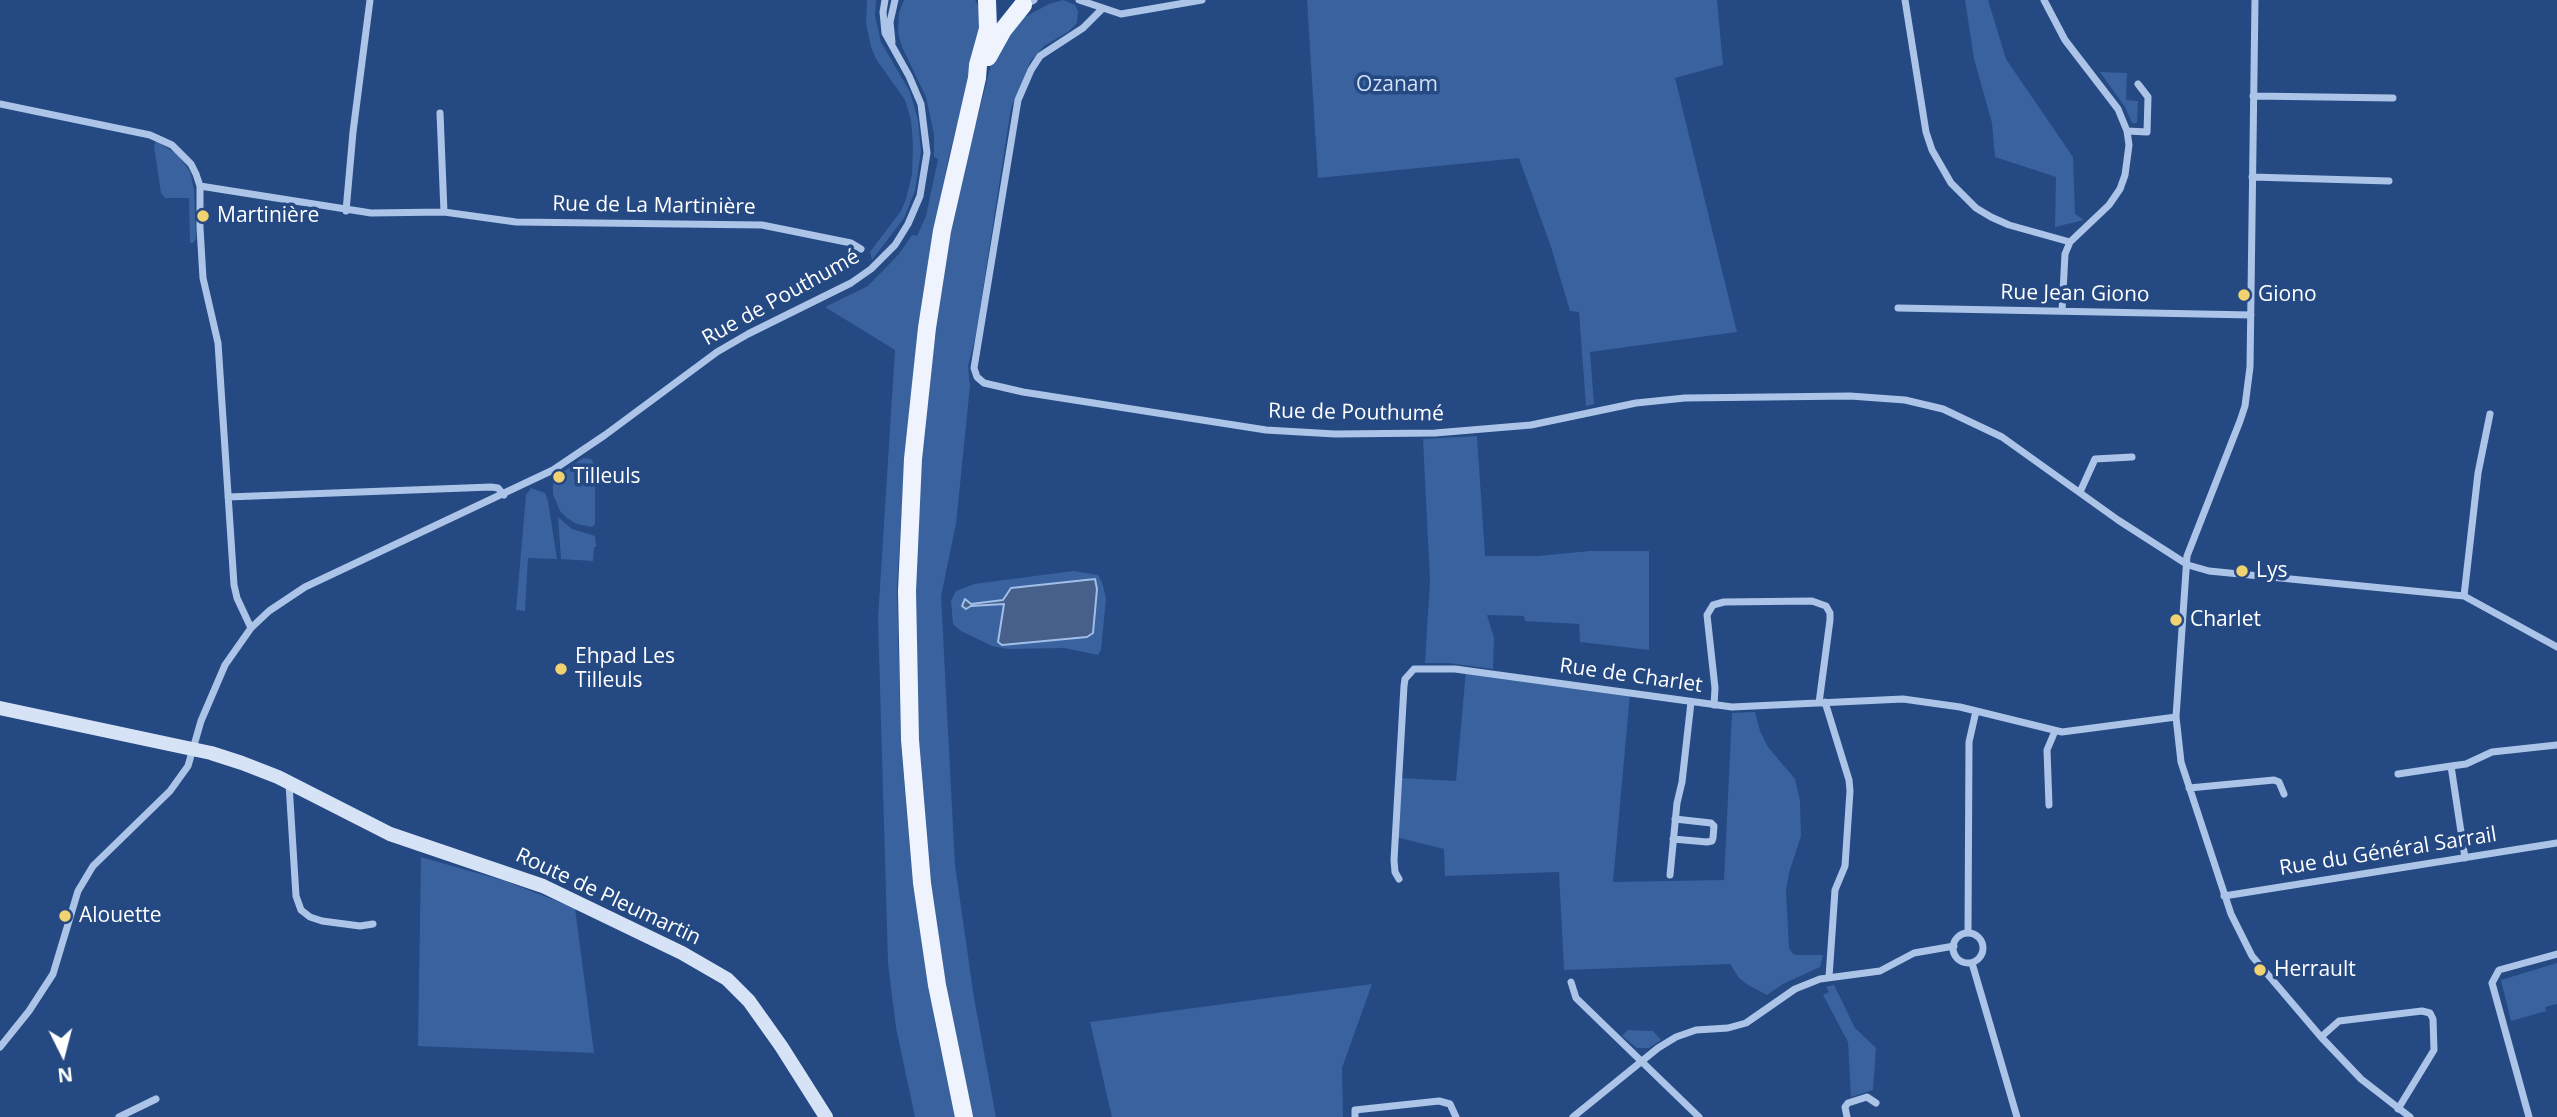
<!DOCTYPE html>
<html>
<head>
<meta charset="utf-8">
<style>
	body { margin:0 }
	#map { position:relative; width:2557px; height:1117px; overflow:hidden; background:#254982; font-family:"Open Sans",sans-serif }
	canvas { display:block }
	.north { position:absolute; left:28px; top:1019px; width:70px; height:70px; -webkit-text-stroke:5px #254982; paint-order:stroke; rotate:174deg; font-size:19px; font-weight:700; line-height:28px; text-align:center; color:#fff }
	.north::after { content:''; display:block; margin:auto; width:24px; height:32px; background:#fff; clip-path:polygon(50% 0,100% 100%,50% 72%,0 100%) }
</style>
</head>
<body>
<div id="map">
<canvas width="2557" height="1117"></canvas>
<div class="north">N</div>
</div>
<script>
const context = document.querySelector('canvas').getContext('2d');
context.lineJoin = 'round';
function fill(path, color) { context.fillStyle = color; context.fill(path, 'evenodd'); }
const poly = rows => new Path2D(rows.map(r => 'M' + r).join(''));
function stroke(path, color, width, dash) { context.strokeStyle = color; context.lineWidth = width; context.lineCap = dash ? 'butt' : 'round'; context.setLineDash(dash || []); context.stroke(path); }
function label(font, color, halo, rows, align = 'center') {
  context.font = font + ' "Open Sans",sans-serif'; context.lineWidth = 7; context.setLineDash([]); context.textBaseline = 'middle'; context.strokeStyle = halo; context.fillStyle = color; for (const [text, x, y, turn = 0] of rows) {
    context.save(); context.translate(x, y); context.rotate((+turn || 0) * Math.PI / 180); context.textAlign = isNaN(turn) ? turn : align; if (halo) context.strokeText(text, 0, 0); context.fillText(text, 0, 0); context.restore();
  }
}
const green = poly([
	[867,0,876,0,875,16,881,42,910,92,918,120,921,151,915,191,904,218,872,260,870,252,901,211,906,199,912,174,913,145,911,120,905,100,876,59,871,47,866,23],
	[904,0,975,0,981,10,981,32,948,160,924,288,906,440,897,587,901,745,913,883,936,1028,955,1117,915,1117,896,1028,888,963,878,618,895,350,825,307,868,286,899,254,912,235,917,236,926,216,938,159,934,157,934,135,926,97,902,47,898,33,899,13],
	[1063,0,1075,5,1078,11,1077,23,1068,32,1044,46,1030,62,1011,108,976,334,968,366,970,386,956,524,941,596,955,865,974,998,996,1117,973,1117,946,986,930,876,919,751,915,635,917,517,926,400,949,242,970,146,991,65,1000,45,1021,19,1049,4],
	[1307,0,1717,0,1723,65,1675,78,1737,332,1590,352,1594,404,1586,406,1579,312,1570,311,1551,247,1519,158,1318,178],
	[1965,0,1988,0,2006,59,2073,157,2075,214,2084,220,2055,227,2056,177,1995,157,1992,123,1974,59],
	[2100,72,2127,73,2126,100,2138,101,2137,123,2132,123,2125,107],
	[156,141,178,155,190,172,194,189,196,239,193,243,190,243,189,198,165,198,161,193,154,146],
	[1477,436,1485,556,1538,556,1590,551,1649,551,1649,650,1580,642,1579,624,1525,621,1524,616,1487,615,1494,638,1493,669,1448,663,1425,663,1430,581,1423,439],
	[583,458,591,459,595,465,595,524,592,527,577,524,567,518,560,511,553,494,553,482,556,477],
	[531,488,545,493,548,501,557,559,528,558,525,611,516,610,526,495],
	[558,517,572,529,595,536,596,547,594,547,593,561,561,559],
	[1073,571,1098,575,1103,585,1106,599,1101,650,1098,655,1064,648,1008,649,992,646,961,631,953,624,951,601,956,591,974,584],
	[1466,670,1630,694,1613,882,1724,880,1732,713,1755,712,1760,731,1768,747,1795,779,1800,800,1801,836,1789,873,1786,891,1789,948,1793,954,1797,955,1823,955,1820,967,1783,984,1767,995,1748,985,1739,978,1730,964,1564,970,1559,872,1445,876,1444,849,1396,837,1399,778,1456,781],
	[421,857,505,881,575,908,594,1053,418,1046],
	[2557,963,2557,1004,2545,1007,2546,1011,2511,1021,2501,980],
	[1372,984,1342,1068,1343,1117,1112,1117,1090,1022],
	[1834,985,1855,1028,1876,1048,1873,1090,1851,1097,1848,1042,1823,995,1829,992,1826,987],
	[1628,1030,1653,1031,1661,1040,1649,1048,1637,1048,1622,1036]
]);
const water = poly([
	[1095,579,1097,589,1093,633,1087,637,1002,645,998,642,1004,604,971,606,966,609,962,606,965,599,971,604,1003,600,1011,588,1095,579]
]);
const street = poly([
	[1079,0,1121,14,1202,0],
	[1905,0,1926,132,1932,150,1951,183,1976,208,1991,217,2009,225,2070,242],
	[2044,0,2065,40,2118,109,2127,131,2129,145,2125,175,2120,189,2109,205,2070,242,2065,254,2062,311],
	[2255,0,2250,367,2245,406,2240,421,2187,556,2176,717,2181,762,2231,914,2252,956,2321,1037,2361,1079,2410,1117],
	[1032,1,1034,0],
	[1102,9,1083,28,1040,56,1031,70,1018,100,974,368,977,377,984,383,1023,392,1266,430,1335,434,1435,433,1531,425,1636,403,1685,398,1850,396,1905,400,1943,409,2002,437,2118,520,2188,565,2209,571,2464,596,2557,647],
	[892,42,890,22,895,0],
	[2253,96,2393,98],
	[0,104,150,135,172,145,191,164,196,174,200,186,200,228,203,278,218,343,234,585,237,598,251,628],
	[440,113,444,212],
	[2127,131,2147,132,2148,97,2138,84],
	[2252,177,2389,181],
	[200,186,371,213,444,212,516,222,762,225,851,243,861,249],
	[346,211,353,132,370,0],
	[1898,308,2251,315],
	[2080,492,2095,459,2132,457],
	[228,497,491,487,498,488,504,495],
	[2464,596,2478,473,2490,414],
	[1825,702,1849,780,1850,791,1845,866,1835,890,1829,977],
	[1714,705,1715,688,1707,615,1713,605,1724,602,1812,601,1826,606,1830,613,1830,620,1819,703],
	[2398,774,2451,766],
	[289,784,296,896,301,910,310,917,322,921,360,926,373,924],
	[2189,788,2274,780,2279,782,2284,794],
	[2049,805,2047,750,2055,731],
	[1673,839,1707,842,1712,841,1713,838,1714,826,1711,823,1675,819],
	[2465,858,2451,766,2466,764,2492,752,2557,745],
	[1670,875,1677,803,1682,782,1691,702],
	[1399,879,1395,872,1394,860,1404,686,1405,679,1414,669,1455,669,1732,707,1903,699,1960,707,2062,732,2176,717],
	[2224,896,2557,843],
	[1968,933,1969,742,1976,711],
	'1953 948a15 15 0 1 1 30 0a15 15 0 1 1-30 0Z',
	[1972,963,2017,1117],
	[1571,982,1576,998,1699,1117],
	[2321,1037,2339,1021,2422,1011,2430,1013,2433,1019,2434,1050,2398,1109],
	[0,1047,29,1011,53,974,78,891,93,866,170,791,188,766,201,721,225,665,251,628,269,611,305,587,553,470,605,435,717,352,748,334,851,283,871,269,895,245,908,224,920,196,927,153,921,104,909,76,885,33,883,12,885,0],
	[119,1117,156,1099],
	[1355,1117,1355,1110,1439,1101,1450,1104,1456,1117],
	[1573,1117,1658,1048,1676,1037,1696,1030,1728,1028,1746,1023,1795,989,1820,979,1880,971,1914,953,1954,946],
	[1847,1117,1845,1107,1848,1103,1867,1097,1876,1103],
	[2529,1117,2492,983,2499,970,2557,954]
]);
const secondary = poly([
	[0,708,211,753,242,763,278,777,390,834,543,886,682,953,727,979,749,1001,781,1046,826,1117]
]);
const primary = poly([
	[988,57,1003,30,1023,5],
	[964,1117,937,985,922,883,910,740,907,591,913,459,927,328,942,231,977,78,978,65,988,29,987,0]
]);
const markers = [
	[203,216,7,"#f1d270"],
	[2244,295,7,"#f1d270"],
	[559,477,7,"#f1d270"],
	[2242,571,7,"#f1d270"],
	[2176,620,7,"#f1d270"],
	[561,669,7,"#f1d270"],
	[65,916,7,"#f1d270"],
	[2260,970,7,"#f1d270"]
];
const parkNames = [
	["Ozanam",1397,85]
];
const streetNames = [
	["Rue de La Martinière",654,206,1],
	["Rue Jean Giono",2075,294,1],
	["Rue de Pouthumé",781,298,-29],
	["Rue de Pouthumé",1356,413,1],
	["Rue de Charlet",1631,676,8],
	["Rue du Général Sarrail",2388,852,-9],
	["Route de Pleumartin",608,897,25]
];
const poiNames = [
	["Martinière",217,216],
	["Giono",2258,295],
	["Tilleuls",573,477],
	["Lys",2256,571],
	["Charlet",2190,620],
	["Ehpad Les",575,657],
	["Tilleuls",575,681],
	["Alouette",79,916],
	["Herrault",2274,970]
];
fill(green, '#39629f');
fill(water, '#466089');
stroke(water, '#a1bee8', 2);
stroke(street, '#acc4e7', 7);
stroke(secondary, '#d6e3f6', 14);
stroke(primary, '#eef3fd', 18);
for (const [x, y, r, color] of markers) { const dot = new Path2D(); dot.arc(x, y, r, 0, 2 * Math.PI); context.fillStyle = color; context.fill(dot); stroke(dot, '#254982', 2.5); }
label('21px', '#d0dff6', '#254982', parkNames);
label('21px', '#fff', '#254982', streetNames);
label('21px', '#fff', '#254982', poiNames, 'left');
</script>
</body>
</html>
